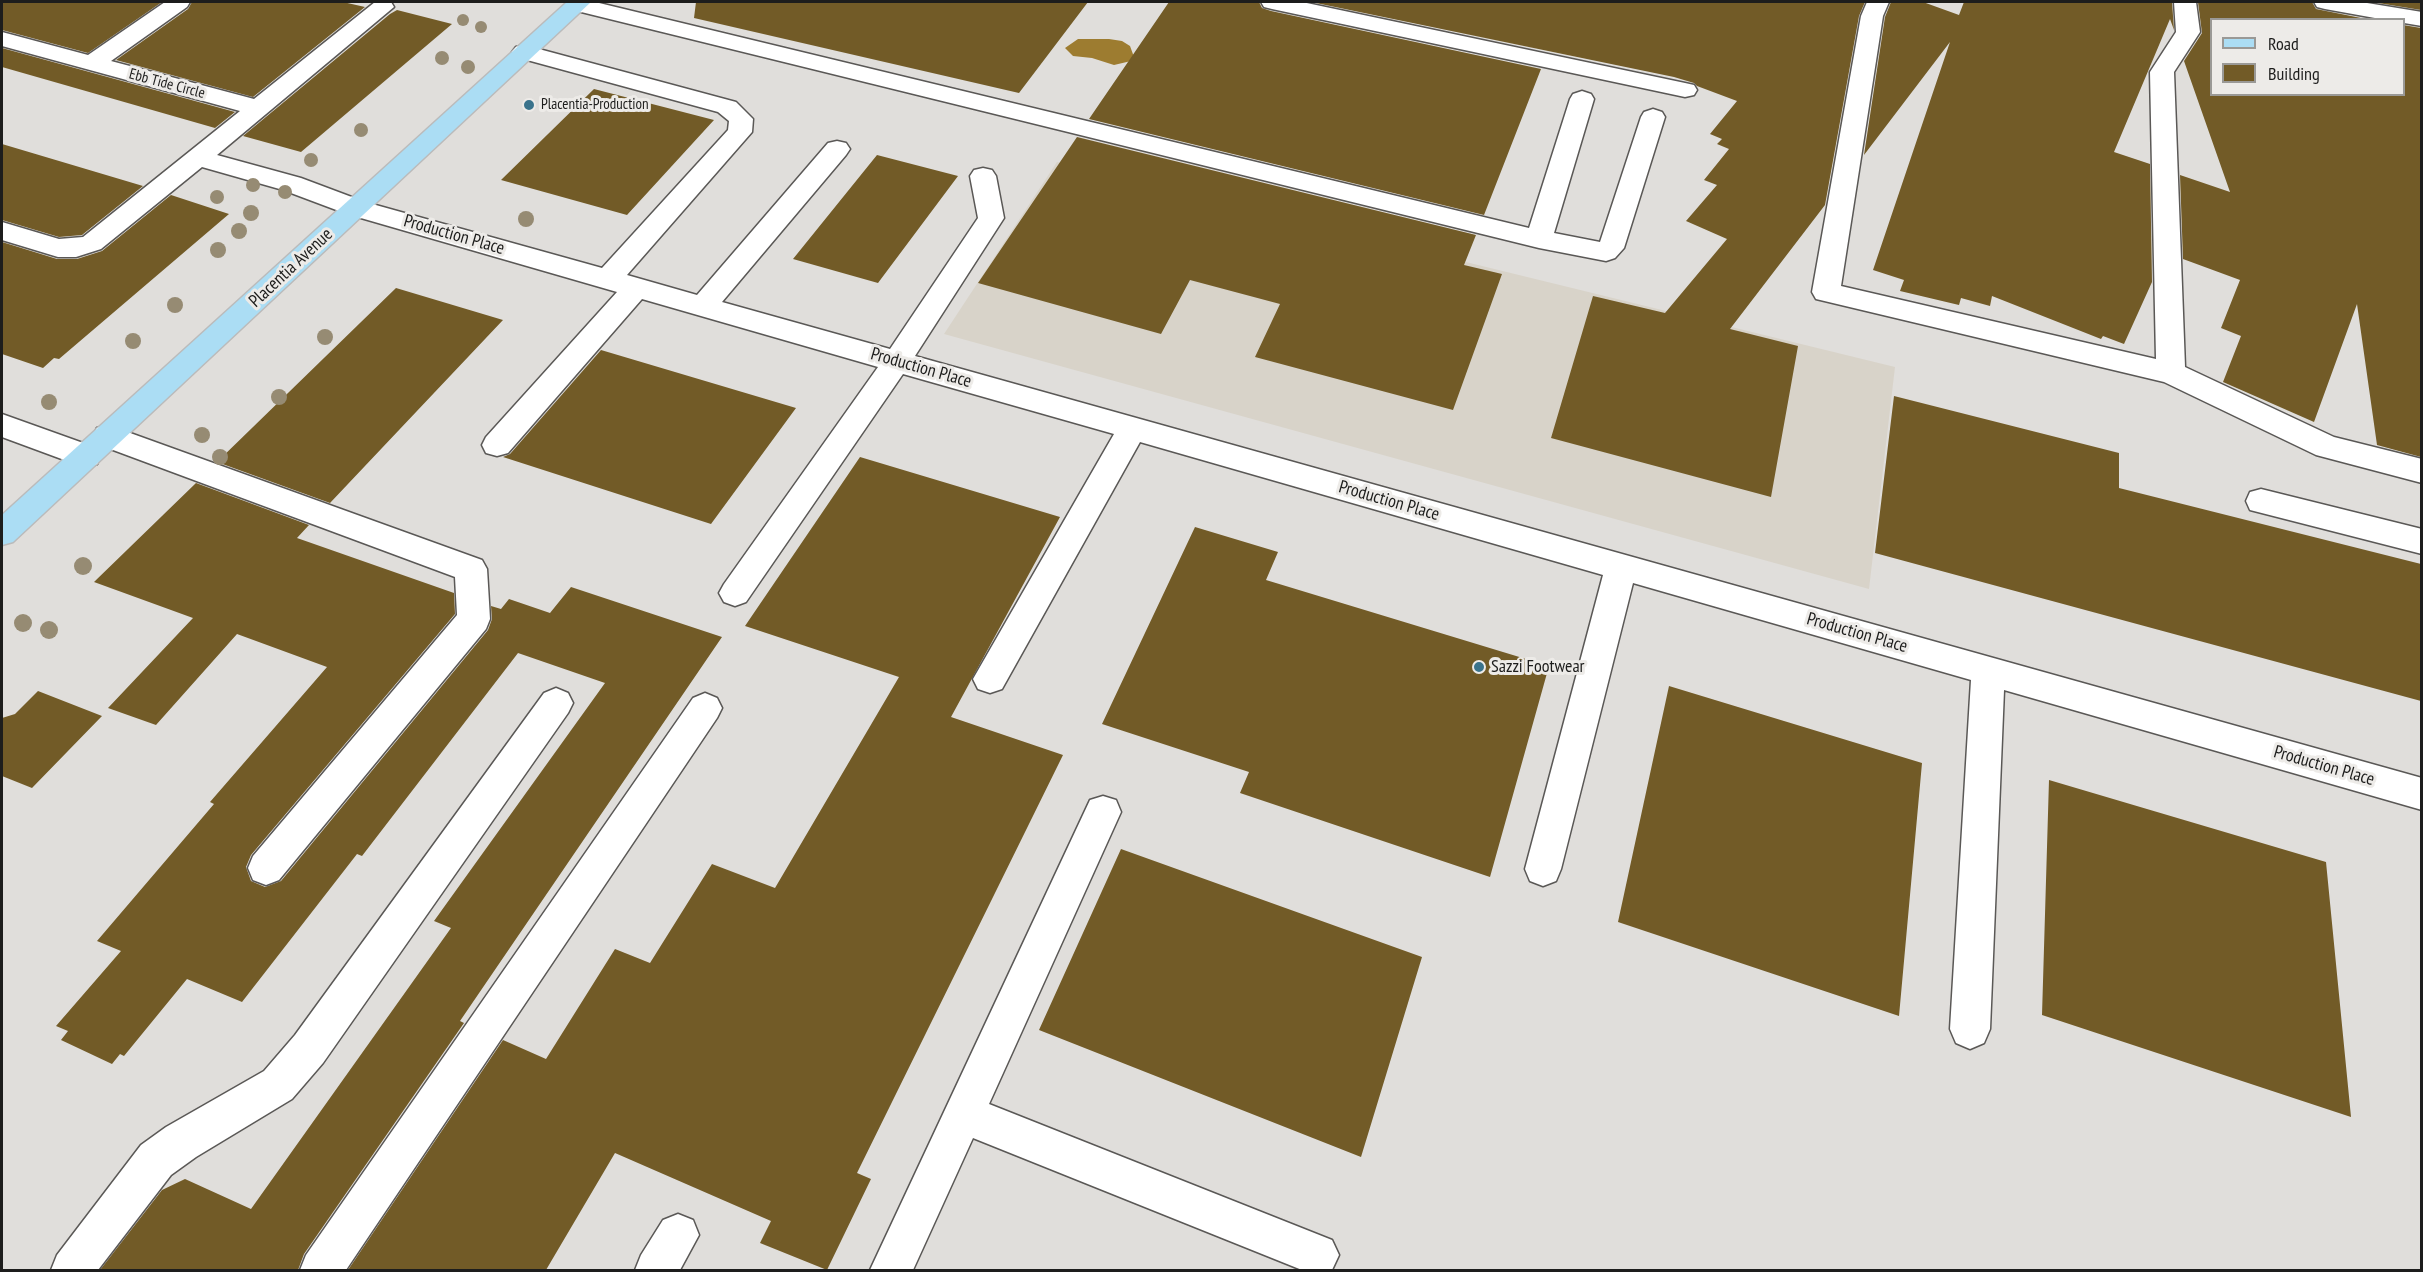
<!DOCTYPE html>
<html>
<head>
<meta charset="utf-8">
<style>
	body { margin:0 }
	#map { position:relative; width:2423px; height:1272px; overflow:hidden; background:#e0dedb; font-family:"PT Sans Narrow",sans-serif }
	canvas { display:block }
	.frame { position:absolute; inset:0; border:3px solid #1d1d1c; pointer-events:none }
	.legend { position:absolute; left:2210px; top:18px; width:195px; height:78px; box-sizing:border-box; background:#edebe8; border:2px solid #9a9996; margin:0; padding:8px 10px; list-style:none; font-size:18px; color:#1d1d1c }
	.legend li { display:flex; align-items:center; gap:12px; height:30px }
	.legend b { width:30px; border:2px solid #9a9996 }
</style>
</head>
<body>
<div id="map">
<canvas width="2423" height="1272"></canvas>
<div class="frame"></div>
<ul class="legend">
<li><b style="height:8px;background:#abddf4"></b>Road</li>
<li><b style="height:16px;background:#725b27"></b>Building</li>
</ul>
</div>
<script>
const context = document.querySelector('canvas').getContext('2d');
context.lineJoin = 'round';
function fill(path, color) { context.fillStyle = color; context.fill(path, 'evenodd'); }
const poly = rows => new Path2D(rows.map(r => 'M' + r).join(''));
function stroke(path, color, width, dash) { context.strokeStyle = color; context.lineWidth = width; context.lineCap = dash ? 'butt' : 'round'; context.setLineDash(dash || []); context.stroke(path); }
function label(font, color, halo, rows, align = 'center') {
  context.font = font + ' "PT Sans Narrow",sans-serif'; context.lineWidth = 6; context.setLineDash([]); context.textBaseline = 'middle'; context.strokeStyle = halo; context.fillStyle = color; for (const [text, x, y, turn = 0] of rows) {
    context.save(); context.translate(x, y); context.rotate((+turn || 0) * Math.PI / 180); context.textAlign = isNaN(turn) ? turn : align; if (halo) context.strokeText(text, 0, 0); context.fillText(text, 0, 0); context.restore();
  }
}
const built = poly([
	[1057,162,1895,367,1869,589,944,334]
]);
const water = poly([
	[1078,39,1109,39,1122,41,1130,46,1134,57,1131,61,1114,65,1092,58,1073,56,1065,48]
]);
const building = poly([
	[2,2,162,2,88,53,2,30],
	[192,2,343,2,365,7,253,97,116,60,188,9],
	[696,2,1088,2,1019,93,694,18],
	[1169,2,1259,2,1262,8,1271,11,1541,69,1484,215,1089,119],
	[1311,2,1865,2,1859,16,1825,205,1730,329,1798,346,1771,497,1551,438,1593,296,1665,313,1727,239,1686,221,1717,185,1704,180,1729,149,1717,144,1722,139,1710,134,1737,101,1697,86,1694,83,1674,77],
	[1891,2,1923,2,1959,15,1964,2,2172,2,2174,30,2170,19,2114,152,2150,164,2152,282,2124,344,2103,336,2101,339,1992,296,1990,306,1961,298,1959,305,1900,291,1904,280,1873,270,1950,42,1864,155,1885,17],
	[2198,2,2312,2,2316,9,2371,20,2211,20,2211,94,2403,94,2403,25,2421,28,2421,457,2377,445,2357,304,2314,422,2223,382,2241,336,2221,328,2240,280,2183,259,2180,175,2230,192,2184,61,2202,33],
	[2372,2,2421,2,2421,10],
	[397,10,452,24,301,152,243,136,390,14],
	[2,48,235,112,215,128,2,67],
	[594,89,714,120,627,215,501,180],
	[1077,137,1476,235,1464,265,1502,274,1453,410,1255,357,1280,304,1190,280,1161,334,978,283],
	[2,144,143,186,82,235,59,237,2,220],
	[877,155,958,176,878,283,793,259],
	[171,195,229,214,59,359,54,358,43,368,2,354,2,242,57,259,77,259,102,251],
	[396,288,503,320,330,503,217,462],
	[601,350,796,408,711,524,503,457,510,454],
	[1894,396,2119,453,2119,488,2421,564,2421,701,1875,553],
	[860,457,1060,517,951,717,1063,755,857,1173,871,1179,827,1270,760,1243,771,1221,615,1153,546,1270,348,1270,503,1040,546,1059,615,949,650,963,712,864,775,888,899,677,745,626],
	[196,483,309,525,297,538,454,593,455,614,251,855,246,867,251,881,265,887,281,881,488,630,492,619,491,606,501,609,509,599,550,613,571,587,722,637,460,1021,464,1023,304,1254,298,1270,100,1270,162,1190,185,1179,251,1209,451,928,434,921,605,683,518,653,362,856,357,854,242,1002,187,979,124,1056,120,1054,112,1064,61,1040,68,1031,56,1026,121,951,97,941,214,804,210,802,327,667,237,634,156,725,108,708,193,618,94,582],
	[1195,527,1278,552,1266,580,1549,666,1490,877,1240,793,1249,772,1102,724],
	[1669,686,1922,763,1899,1016,1618,922],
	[38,691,102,716,32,788,2,776,2,718,15,714],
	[2049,780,2326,862,2351,1117,2042,1015],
	[1121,849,1422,957,1361,1157,1039,1030]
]);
const minor = poly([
	[165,2,190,2,187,7,111,61,254,99,375,2,391,2,394,7,217,155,301,178,365,202,602,268,728,130,729,121,718,112,516,57,512,52,516,47,524,45,736,102,753,119,752,132,627,275,697,295,828,143,837,141,846,143,850,149,846,155,722,302,890,349,978,218,970,176,974,170,983,168,992,170,996,176,1004,218,915,356,2422,778,2422,810,2004,690,1990,1029,1984,1043,1970,1049,1956,1043,1950,1029,1971,680,1633,583,1561,869,1556,881,1543,886,1530,881,1525,869,1603,575,1140,442,1002,689,990,693,978,689,973,679,1114,434,903,374,746,602,735,606,724,602,719,593,724,584,878,367,642,299,508,453,497,456,486,453,482,445,486,437,617,292,347,214,283,190,202,167,101,249,76,257,58,257,2,240,2,222,59,239,83,237,240,111,2,46,2,32,88,55,165,2],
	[567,2,595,2,1529,228,1570,99,1573,94,1582,91,1591,94,1594,99,1554,233,1600,242,1641,117,1644,112,1653,109,1662,112,1665,117,1624,248,1615,258,1606,261,1539,248,569,9,566,4,567,2],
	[1261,2,1302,2,1685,83,1694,85,1697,90,1694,95,1685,97,1272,9,1264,7,1261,2],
	[1867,2,1889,2,1883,16,1841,286,2156,359,2150,72,2176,32,2174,2,2196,2,2200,32,2174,72,2185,367,2334,437,2422,459,2422,483,2316,455,2164,382,1816,299,1812,292,1861,16,1867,2],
	[2314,2,2361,2,2422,12,2422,26,2404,23,2404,20,2386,20,2325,9,2317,7,2314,2],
	[2,414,97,448,101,456,97,464,86,468,2,437,2,414],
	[108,425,482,560,487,569,490,619,486,629,279,880,266,885,253,880,248,868,253,856,457,615,455,577,97,444,93,436,97,428,108,425],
	[2261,489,2422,529,2422,554,2250,510,2246,501,2250,492,2261,489],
	[556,688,568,693,573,703,568,713,323,1063,292,1099,196,1157,171,1175,98,1270,51,1270,57,1255,141,1145,166,1127,264,1071,295,1035,544,693,556,688],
	[705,693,717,698,722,708,717,718,346,1270,300,1270,306,1255,693,698,705,693],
	[1103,796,1116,800,1121,812,989,1104,1332,1240,1339,1255,1332,1270,1302,1270,973,1138,913,1270,870,1270,1090,800,1103,796],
	[678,1214,693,1220,699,1235,680,1270,635,1270,641,1255,663,1220,678,1214]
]);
const major = poly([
	[567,2,591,2,13,542,2,545,2,515,567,2]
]);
const trees = [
	[463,20,6],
	[481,27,6],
	[442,58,7],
	[468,67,7],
	[361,130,7],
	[311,160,7],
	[253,185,7],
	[285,192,7],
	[217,197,7],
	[251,213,8],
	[526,219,8],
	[239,231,8],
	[218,250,8],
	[175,305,8],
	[325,337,8],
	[133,341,8],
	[279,397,8],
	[49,402,8],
	[202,435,8],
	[220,457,8],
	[83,566,9],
	[23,623,9],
	[49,630,9]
];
const markers = [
	[529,105,6,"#3a738c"],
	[1479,667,6,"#3a738c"]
];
const farStreetnames = [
	["Ebb Tide Circle",167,84,15]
];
const farPoinames = [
	["Placentia-Production",541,105]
];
const streetNames = [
	["Production Place",454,235,16],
	["Placentia Avenue",291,268,-43],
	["Production Place",921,368,16],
	["Production Place",1389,501,16],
	["Production Place",1857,633,16],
	["Production Place",2324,766,16]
];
const poiNames = [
	["Sazzi Footwear",1491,667]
];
fill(built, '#d8d3c9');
fill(water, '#9d7c30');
fill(building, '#725b27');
stroke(minor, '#5a5856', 3);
stroke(major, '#bbb', 3);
fill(minor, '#fff');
fill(major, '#abddf4');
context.fillStyle = '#968b73';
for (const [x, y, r] of trees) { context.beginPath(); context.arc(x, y, r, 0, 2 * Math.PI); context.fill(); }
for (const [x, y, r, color] of markers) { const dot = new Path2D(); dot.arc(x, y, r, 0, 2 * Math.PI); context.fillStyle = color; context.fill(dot); stroke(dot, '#edebe8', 2); }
label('15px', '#1d1d1c', '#edebe8', farStreetnames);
label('15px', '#1d1d1c', '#edebe8', farPoinames, 'left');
label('18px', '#1d1d1c', '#edebe8', streetNames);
label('18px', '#1d1d1c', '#edebe8', poiNames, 'left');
</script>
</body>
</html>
